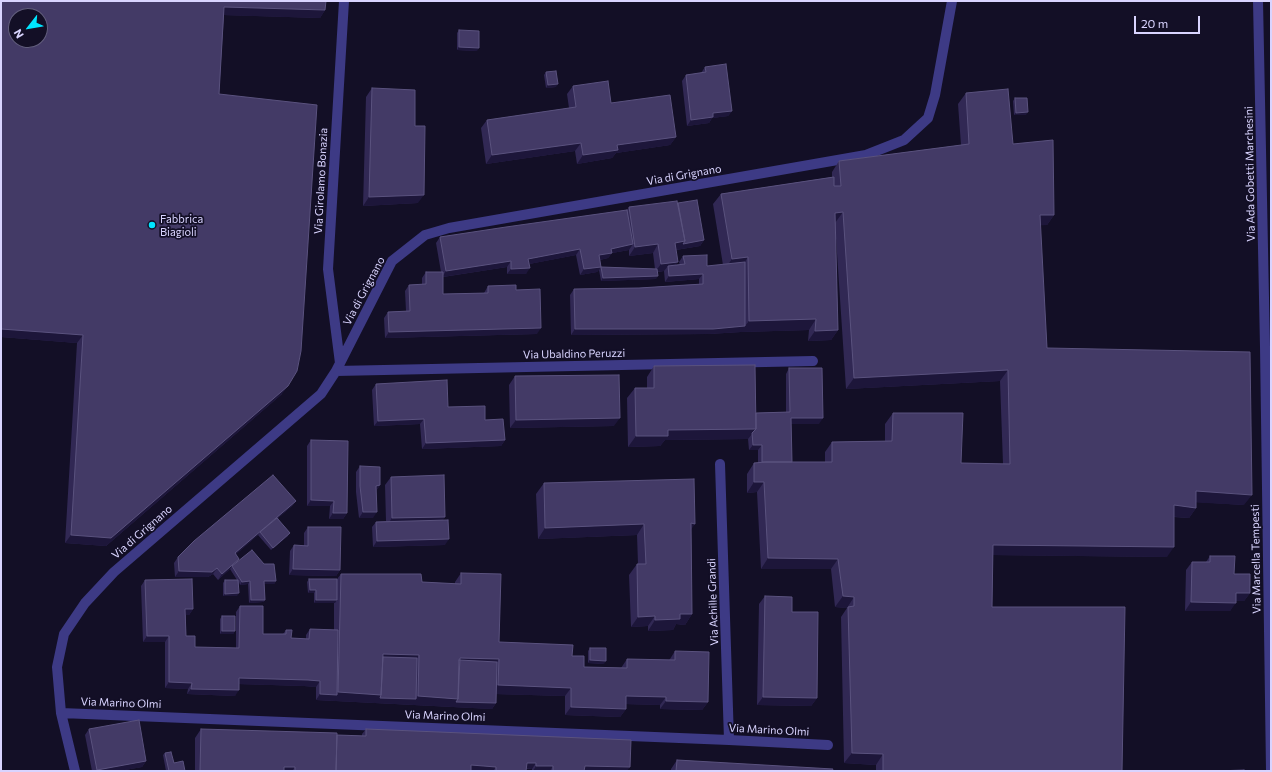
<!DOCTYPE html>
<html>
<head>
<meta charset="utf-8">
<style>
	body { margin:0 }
	#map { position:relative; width:1272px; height:772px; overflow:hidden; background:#130f26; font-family:Commissioner,sans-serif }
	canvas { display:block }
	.frame { position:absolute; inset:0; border:2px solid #d9d4ff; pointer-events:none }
	.north { position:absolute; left:8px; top:8px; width:40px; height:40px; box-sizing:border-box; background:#130f26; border:1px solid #625e7d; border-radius:50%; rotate:239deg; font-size:11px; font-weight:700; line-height:16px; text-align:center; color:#d9d4ff }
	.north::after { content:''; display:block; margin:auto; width:14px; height:18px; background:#00e5ff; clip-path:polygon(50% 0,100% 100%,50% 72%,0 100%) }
	.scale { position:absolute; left:1134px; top:16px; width:66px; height:18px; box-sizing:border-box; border:2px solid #d9d4ff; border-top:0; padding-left:5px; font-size:12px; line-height:14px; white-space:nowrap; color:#d9d4ff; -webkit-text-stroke:3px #130f26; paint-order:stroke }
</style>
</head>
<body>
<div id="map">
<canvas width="1272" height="772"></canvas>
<div class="frame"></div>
<div class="north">N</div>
<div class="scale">20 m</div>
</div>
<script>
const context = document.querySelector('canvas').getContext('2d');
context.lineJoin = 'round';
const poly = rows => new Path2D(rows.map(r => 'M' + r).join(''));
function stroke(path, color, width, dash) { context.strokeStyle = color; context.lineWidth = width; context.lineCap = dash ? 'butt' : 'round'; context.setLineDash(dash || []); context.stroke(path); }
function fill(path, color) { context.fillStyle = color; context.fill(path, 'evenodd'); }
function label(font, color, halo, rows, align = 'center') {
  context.font = font + ' Commissioner,sans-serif'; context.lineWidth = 3.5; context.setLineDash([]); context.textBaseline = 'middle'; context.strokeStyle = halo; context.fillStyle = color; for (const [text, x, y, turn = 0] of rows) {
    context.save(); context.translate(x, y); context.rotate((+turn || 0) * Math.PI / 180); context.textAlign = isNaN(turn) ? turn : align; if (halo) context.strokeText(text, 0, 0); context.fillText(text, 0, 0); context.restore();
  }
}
const street = poly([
	[1258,1,1265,347,1271,771],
	[340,363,328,269,344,1],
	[336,371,813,361],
	[720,464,729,740],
	[61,713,729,740,828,745],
	[75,771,61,713,57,667,64,634,85,603,114,572,321,394,336,371,392,261,425,235,449,228,866,155,904,140,928,118,935,95,952,1]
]);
const wall = poly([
	[1,1,325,10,320,18,224,15,219,94,282,394,106,546,65,543,77,343,1,337],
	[459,30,477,51,457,50,457,33],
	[705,67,732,111,728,116,712,118,709,123,687,126,682,81,686,75,701,73],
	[546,72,556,87,546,88,544,75],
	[573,86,611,103,676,137,670,145,616,153,612,158,577,164,575,151,486,164,481,128,487,120,569,108,567,94],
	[372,88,415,126,418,203,363,206,366,97],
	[966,93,1013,144,1054,215,1047,225,1040,225,1047,348,1244,505,1196,502,1196,508,1189,518,1174,517,1167,557,993,555,992,607,1122,771,876,771,876,765,844,763,841,617,847,608,835,607,831,569,761,569,757,492,747,493,747,474,754,463,758,463,758,450,749,450,748,439,665,440,660,446,628,447,627,398,635,388,647,388,647,377,654,366,756,413,786,412,786,374,789,368,819,424,791,424,792,462,825,462,825,452,832,442,885,441,885,424,893,413,961,463,1003,464,1000,381,846,389,835,223,838,330,831,340,808,341,809,330,741,332,709,334,571,335,570,295,574,289,639,288,699,284,699,279,665,282,664,271,658,272,656,279,601,281,599,270,601,267,655,269,653,253,629,256,629,250,612,253,608,258,600,260,601,267,597,272,580,275,576,255,529,264,526,274,507,274,507,267,443,277,443,294,484,293,488,286,516,290,537,334,385,338,384,318,388,312,406,311,405,291,409,285,422,284,422,278,426,272,441,272,436,243,440,237,627,210,629,207,678,203,704,240,700,246,676,250,676,265,680,265,679,262,683,256,707,266,723,265,713,204,721,194,832,177,832,172,839,161,961,145,958,104],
	[1015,98,1026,115,1014,115,1013,101],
	[515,376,614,426,510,428,509,385],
	[376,384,485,420,505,440,501,446,422,449,420,424,374,426,372,390],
	[311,440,347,513,343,519,329,519,330,506,307,506,307,446],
	[360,466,380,485,376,491,373,518,359,518,356,492,356,472],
	[391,477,443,520,445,545,373,547,372,527,376,522,386,521,385,485],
	[544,483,691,530,692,614,685,625,676,624,673,630,648,631,648,626,631,627,629,575,637,564,638,564,637,535,538,539,536,494],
	[296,501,292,506,278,518,288,536,271,550,258,535,236,554,237,562,276,581,274,584,264,584,265,600,263,602,249,603,248,584,240,585,239,582,237,596,223,596,223,583,225,580,237,580,230,569,218,580,213,574,208,577,175,577,174,563,178,557],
	[308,527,340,570,336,576,289,575,290,551,294,545,304,546,304,533],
	[1210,556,1234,574,1250,593,1244,601,1236,601,1230,611,1185,611,1186,570,1192,562,1206,562],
	[461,573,499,642,572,656,584,667,621,668,627,659,669,660,670,659,675,651,708,702,702,710,660,709,660,705,626,704,626,709,620,717,565,715,565,696,496,694,496,703,492,709,316,700,316,687,304,686,239,684,235,696,187,694,188,689,165,688,165,642,143,642,141,586,145,580,193,609,189,615,186,615,186,636,195,647,236,648,236,612,240,606,263,634,283,634,286,630,291,638,306,639,306,635,310,629,334,630,334,603,314,603,314,593,308,593,307,582,309,579,337,579,341,574,422,582,455,584,455,582],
	[765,596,792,612,817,698,811,706,757,705,759,604],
	[222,616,235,631,233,634,220,634,220,619],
	[590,648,604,664,588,663,588,651],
	[89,729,146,761,142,767,119,771,92,771,85,735],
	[201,729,362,736,362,734,366,729,627,771,532,771,532,769,526,769,526,771,195,771,195,738],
	[165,753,174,763,185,771,166,771,163,755],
	[677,760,832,771,671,771,671,769]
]);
const shadedWall = poly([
	[224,7,325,10,320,18,219,15],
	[459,47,479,48,477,51,457,50],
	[558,84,556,87,546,88,548,85],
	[732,111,728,116,712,118,709,123,687,126,691,120,713,113],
	[1028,112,1026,115,1014,115,1016,113],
	[676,137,670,145,616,153,612,158,577,164,583,155,617,145],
	[581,143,575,151,486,164,492,155],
	[424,195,418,203,363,206,369,197],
	[843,212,835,223,835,213],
	[1040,215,1054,215,1047,225,1032,226],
	[704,240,700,246,669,251,675,243,685,241],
	[633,244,629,250,612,253,608,258,595,261,599,255,611,249],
	[658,244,653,253,629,256,635,247],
	[580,249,576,255,524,265,528,259],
	[748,257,741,268,724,270,732,259],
	[511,261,507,267,442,277,446,271],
	[678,262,672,270,668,266,664,271,655,272,661,264],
	[601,267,597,272,580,275,584,269],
	[530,268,526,274,507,274,511,269],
	[703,274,699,279,665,282,669,276],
	[658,276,656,279,601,281,603,278],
	[816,319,809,330,741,332,709,334,571,335,575,329,745,326,749,321],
	[541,328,537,334,385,338,389,332],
	[1,329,83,335,77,343,1,337],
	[838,330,831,340,808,341,815,331],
	[1008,370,1000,381,846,389,854,378],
	[288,386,282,394,106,546,65,543,71,535],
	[620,418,614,426,510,428,516,420],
	[791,418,823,418,819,424,787,424],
	[424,419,420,424,374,426,378,421],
	[756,429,748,439,665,440,660,446,628,447,636,436,668,430],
	[505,440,501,446,422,449,426,443],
	[753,445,762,445,758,450,749,450],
	[754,482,764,482,757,492,747,493],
	[380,485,376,491,376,486],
	[1196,491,1252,495,1244,505,1188,502],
	[311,500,334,501,330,506,307,506],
	[296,501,292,506,261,533,260,532,258,535,231,559,235,553],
	[1174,505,1196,508,1189,518,1167,516],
	[363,512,377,512,373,518,359,518],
	[333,513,347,513,343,519,329,519],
	[445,517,439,526,386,527,392,518],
	[691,523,695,524,688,534],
	[644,524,637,535,538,539,545,528],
	[290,533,288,536,271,550,273,548],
	[449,539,445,545,373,547,377,541],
	[993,545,1174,547,1167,557,986,555],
	[768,558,838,559,831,569,761,569],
	[239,559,235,564,232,566,230,569,218,580,222,574],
	[217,568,213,574,208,577,175,577,179,571],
	[293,569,340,570,336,576,289,575],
	[250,581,248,584,240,585,242,582],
	[264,581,276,581,274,584,262,584],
	[310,590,316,590,314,593,308,593],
	[239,593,237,596,223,596,225,594],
	[1236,593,1250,593,1244,601,1230,601],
	[843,596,854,597,847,608,835,607],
	[251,600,265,600,263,602,249,603],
	[316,600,337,600,335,603,314,603],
	[1191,602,1236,603,1230,611,1185,611],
	[185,609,193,609,189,615,181,615],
	[680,614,692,614,685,625,676,624,673,630,648,631,655,620],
	[655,616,648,626,631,627,638,617],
	[222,631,235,631,233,634,220,634],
	[147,636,169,636,165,642,143,642],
	[383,654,419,655,413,664,381,657],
	[460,658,499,659,493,667,457,666],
	[590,660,606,661,604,664,588,663],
	[239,678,308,680,320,681,316,687,304,686,235,684],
	[169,682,192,683,188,689,165,688],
	[498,685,571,688,565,696,492,694],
	[191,689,239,690,235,696,187,694],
	[338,692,381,695,416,699,418,696,458,699,496,703,492,709,316,700,320,694,337,695],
	[626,696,666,697,660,705,620,704],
	[763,697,817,698,811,706,757,705],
	[666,701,708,702,702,710,660,709],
	[571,707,626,709,620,717,565,715],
	[852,753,883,754,876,765,844,763],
	[146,761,142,767,119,771,96,771,97,770],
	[527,763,536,763,532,769,523,768],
	[471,765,496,767,493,771,467,771],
	[536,766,553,766,550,771,533,771],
	[585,766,630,767,627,771,581,771],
	[284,767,295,767,292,771,282,771]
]);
const building = poly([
	[1,1,326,1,325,10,224,7,219,94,317,105,301,351,297,371,288,386,111,538,71,535,83,335,1,329,1,1],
	[16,16,40,16,40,40,16,40,16,16],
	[459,30,479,31,479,48,459,47,459,30],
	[726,64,732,111,713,113,713,117,691,120,686,75,706,72,705,67,726,64],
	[556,71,558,84,548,85,546,72,556,71],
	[608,81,611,103,670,95,676,137,617,145,618,150,583,155,581,143,492,155,487,120,576,107,573,86,608,81],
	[372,88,415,90,415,126,425,126,424,195,369,197,372,88],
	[1008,89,1013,144,1053,140,1054,215,1040,215,1047,348,1250,352,1252,495,1196,491,1196,508,1174,505,1174,547,993,545,992,607,1125,607,1122,771,883,771,883,754,852,753,848,607,854,606,854,597,843,596,838,559,768,558,764,482,754,482,754,463,766,462,832,462,832,442,892,441,893,413,963,413,961,463,1010,464,1008,370,854,378,843,212,835,213,838,330,815,331,816,319,749,321,748,257,732,259,721,194,834,177,834,186,841,186,839,161,969,144,966,93,1008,89],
	[1015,98,1027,98,1028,112,1016,113,1015,98],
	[697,200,704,240,683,244,685,241,678,203,697,200],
	[677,201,685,241,675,243,678,262,661,264,658,244,635,247,629,207,677,201],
	[627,210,633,244,611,249,612,253,599,255,601,267,584,269,580,249,528,259,530,268,511,269,511,261,446,271,440,237,506,227,627,210],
	[707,255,707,266,745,262,745,326,713,329,575,329,574,289,639,288,703,284,703,274,669,276,668,266,685,264,683,256,707,255],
	[601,267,657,269,658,276,603,278,601,267],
	[426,272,443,272,443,294,488,293,488,286,516,285,516,290,540,289,541,328,389,332,388,312,410,311,409,285,426,284,426,272],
	[755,365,756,429,668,430,668,436,636,436,635,388,654,388,654,366,755,365],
	[789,368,822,368,823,418,791,418,792,462,762,462,762,445,753,445,752,433,756,429,756,413,790,412,789,368],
	[619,375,620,418,516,420,515,376,619,375],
	[447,380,448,407,485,406,485,420,503,419,505,440,426,443,424,419,378,421,376,384,447,380],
	[311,440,348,441,347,513,333,513,334,501,311,500,311,440],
	[360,466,380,467,380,485,376,486,377,512,363,512,360,486,360,466],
	[273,475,296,501,235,553,239,559,222,574,217,568,212,572,179,571,178,557,194,541,273,475],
	[444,475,445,517,392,518,391,477,444,475],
	[694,479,695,524,691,523,692,614,680,614,680,619,655,620,655,616,638,617,637,564,646,564,644,524,545,528,544,483,694,479],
	[277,518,290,533,273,548,260,532,277,518],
	[448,520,449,539,377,541,376,522,448,520],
	[308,527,341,527,340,570,293,569,294,545,308,546,308,527],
	[252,550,264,564,274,564,276,581,264,581,265,600,251,600,250,581,242,582,232,566,252,550],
	[1210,556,1235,556,1234,574,1250,574,1250,593,1236,593,1236,603,1191,602,1192,562,1210,562,1210,556],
	[461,573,501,574,499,642,573,645,572,656,584,656,584,667,627,668,627,659,675,660,675,651,709,652,708,702,666,701,666,697,626,696,626,709,571,707,571,688,498,685,499,659,460,658,458,699,418,696,419,655,383,654,381,695,338,692,341,574,421,574,422,582,461,584,461,573],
	[192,579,193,609,185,609,186,636,195,636,195,647,239,648,240,606,263,606,263,634,286,634,286,630,292,630,291,638,309,639,310,629,338,630,337,695,320,694,320,681,308,680,239,678,239,690,191,689,192,683,169,682,169,636,147,636,145,580,192,579],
	[309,579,337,579,337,600,316,600,316,590,310,590,309,579],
	[225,580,238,580,239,593,225,594,225,580],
	[765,596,792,597,792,612,818,612,817,698,763,697,765,596],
	[222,616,235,616,235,631,222,631,222,616],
	[590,648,606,648,606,661,590,660,590,648],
	[383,657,417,658,416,699,380,698,381,695,383,657],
	[459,660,497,662,496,703,456,702,458,699,459,660],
	[139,720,146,761,97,770,89,729,139,720],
	[201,729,337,733,336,771,295,771,295,767,284,767,284,771,200,771,201,729],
	[366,729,631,740,630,767,585,766,584,771,553,771,553,766,536,766,536,763,527,763,526,771,496,771,496,767,471,765,471,771,336,771,337,735,366,736,366,729],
	[171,752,174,763,183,761,185,771,169,771,165,753,171,752],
	[677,760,833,769,832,771,676,771,677,760],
	[1244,770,1244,771,1216,771,1244,770]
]);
const markers = [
	[152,225,4,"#00e5ff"]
];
const streetNames = [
	["Via Ada Gobetti Marchesini",1250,174,-91],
	["Via di Grignano",684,175,-10],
	["Via Girolamo Bonazia",321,181,-87],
	["Via di Grignano",364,291,-62],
	["Via Ubaldino Peruzzi",574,354,-1],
	["Via di Grignano",142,532,-41],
	["Via Marcella Tempesti",1256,559,-91],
	["Via Achille Grandi",713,602,-92],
	["Via Marino Olmi",121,703,2],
	["Via Marino Olmi",445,716,2],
	["Via Marino Olmi",769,730,3]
];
const poiNames = [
	["Fabbrica",160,219],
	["Biagioli",160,232]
];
stroke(street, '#3d3a85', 10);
fill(wall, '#312854');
fill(shadedWall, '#1d163a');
fill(building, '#433a66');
stroke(building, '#5a527e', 1);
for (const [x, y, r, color] of markers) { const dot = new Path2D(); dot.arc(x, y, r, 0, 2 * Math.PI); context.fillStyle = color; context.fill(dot); stroke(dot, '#130f26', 1.5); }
label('11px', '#d9d4ff', '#130f26', streetNames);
label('11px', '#d9d4ff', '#130f26', poiNames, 'left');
</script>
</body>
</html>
